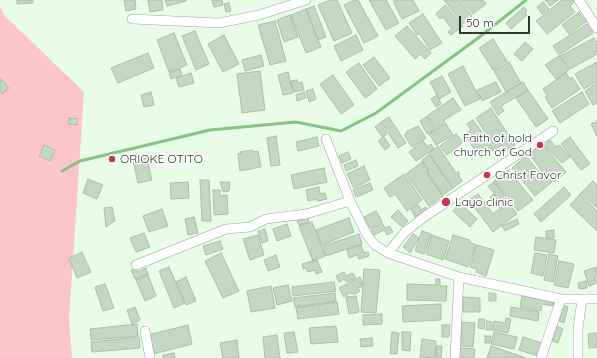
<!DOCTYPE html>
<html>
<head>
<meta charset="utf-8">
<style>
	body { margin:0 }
	#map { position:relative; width:597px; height:358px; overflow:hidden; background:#e8fce7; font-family:Quicksand,sans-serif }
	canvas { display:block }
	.scale { position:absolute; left:459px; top:16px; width:71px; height:18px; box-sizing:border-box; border:2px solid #303830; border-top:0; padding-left:5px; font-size:12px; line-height:14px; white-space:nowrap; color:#303830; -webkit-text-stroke:3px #fff; paint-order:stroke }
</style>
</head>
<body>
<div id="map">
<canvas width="597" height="358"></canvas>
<div class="scale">50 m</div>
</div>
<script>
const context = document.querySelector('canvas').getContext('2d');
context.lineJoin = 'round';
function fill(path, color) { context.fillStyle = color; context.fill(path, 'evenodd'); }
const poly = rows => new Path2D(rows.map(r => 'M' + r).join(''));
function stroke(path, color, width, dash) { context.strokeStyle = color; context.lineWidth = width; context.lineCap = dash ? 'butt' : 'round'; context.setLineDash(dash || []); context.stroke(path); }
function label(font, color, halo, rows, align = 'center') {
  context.font = font + ' Quicksand,sans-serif'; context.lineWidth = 3; context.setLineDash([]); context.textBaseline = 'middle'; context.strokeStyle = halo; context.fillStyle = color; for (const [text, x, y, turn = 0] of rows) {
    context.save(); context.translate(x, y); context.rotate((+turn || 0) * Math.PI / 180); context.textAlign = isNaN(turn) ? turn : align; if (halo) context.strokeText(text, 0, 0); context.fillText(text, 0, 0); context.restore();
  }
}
const green = poly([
	[0,6,5,16,84,92,69,320,72,358,0,358]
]);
const stream = poly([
	[62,171,80,161,210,130,296,122,341,131,376,113,478,38,526,0]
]);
const building = poly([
	[17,0,33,0,33,3,17,4,17,0],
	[124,0,135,0,136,9,126,11,124,0],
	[148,0,162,0,163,10,150,12,148,0],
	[165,0,186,0,186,1,167,6,165,0],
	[212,0,222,0,223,5,214,7,212,0],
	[330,0,337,0,352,33,334,41,318,5,330,0],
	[354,0,358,0,378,36,364,43,344,5,354,0],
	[369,0,386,0,399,23,386,30,369,0],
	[395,0,413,0,419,11,402,19,393,1,395,0],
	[444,0,459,0,472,16,463,24,444,0],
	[461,0,483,0,486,4,473,14,461,0],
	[545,0,558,0,550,6,545,0],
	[562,0,573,0,574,2,570,6,575,12,547,34,536,21,562,0],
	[543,2,549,9,542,14,537,7,543,2],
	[229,3,231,11,226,12,224,4,229,3],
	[445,5,463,26,451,35,448,32,452,29,443,17,440,19,436,14,445,5],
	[314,6,326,37,318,40,306,9,314,6],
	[524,7,527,11,525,13,527,15,511,29,506,23,524,7],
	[306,9,321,47,306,53,291,15,306,9],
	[579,12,583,18,587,16,590,19,569,34,562,25,579,12],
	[423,14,442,43,430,50,420,34,417,35,409,23,423,14],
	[290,15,298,37,284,42,277,20,290,15],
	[275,21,286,61,270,65,258,25,275,21],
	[587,24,593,33,559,55,553,46,587,24],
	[407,26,431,53,425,59,421,54,415,59,395,36,407,26],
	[195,31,209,64,196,70,182,36,195,31],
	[174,33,187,65,169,72,157,40,174,33],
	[224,35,239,64,223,72,208,44,224,35],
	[356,35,363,50,341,61,334,46,356,35],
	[594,38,597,42,597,54,570,69,560,56,594,38],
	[493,39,507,61,493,70,479,48,493,39],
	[525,42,533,49,522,61,514,54,525,42],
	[148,53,154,68,118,83,111,68,148,53],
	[261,55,264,66,245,71,242,60,261,55],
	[559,56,569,70,556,79,545,65,559,56],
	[374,57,390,78,379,86,363,65,374,57],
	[509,62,521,83,506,92,494,71,509,62],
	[597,62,597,81,584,89,575,74,597,62],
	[359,63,377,89,365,98,346,72,359,63],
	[463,66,480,99,465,106,448,74,463,66],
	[180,69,182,75,171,79,169,73,180,69],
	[260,71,265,110,242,113,237,74,260,71],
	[288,72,293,93,283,95,278,75,288,72],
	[191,73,194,83,179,87,176,78,191,73],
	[566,73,570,79,572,77,580,89,552,108,545,97,547,95,543,89,566,73],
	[333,75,354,105,341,114,320,84,333,75],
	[442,76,451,92,439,99,430,82,442,76],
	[0,78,9,88,2,94,0,91,0,78],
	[297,80,298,83,302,82,304,90,294,92,291,81,297,80],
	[496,82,501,92,482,101,477,90,496,82],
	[523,82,528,90,501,106,504,111,498,115,490,102,523,82],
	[597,83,597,103,593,105,585,91,597,83],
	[313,89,316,99,309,102,306,91,313,89],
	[528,90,548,119,536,127,516,98,528,90],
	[151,92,154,105,144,107,141,95,151,92],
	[304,92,306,98,297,101,296,95,304,92],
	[582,92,589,104,560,123,552,111,582,92],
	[437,95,441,104,436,107,431,99,437,95],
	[453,98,461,110,444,120,445,123,435,129,427,116,453,98],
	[491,108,515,145,506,150,502,145,496,149,476,118,491,108],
	[389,117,406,143,398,148,381,122,389,117],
	[426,117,434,130,427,134,420,121,426,117],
	[69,118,78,119,77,125,68,124,69,118],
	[473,120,494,149,481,158,464,135,471,130,467,124,473,120],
	[597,121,597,136,591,124,597,121],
	[380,123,387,134,382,137,375,127,380,123],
	[446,124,453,135,436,145,429,134,446,124],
	[418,126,426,138,412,147,404,135,407,133,406,132,418,126],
	[456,134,463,142,447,155,440,146,456,134],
	[276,136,280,165,271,166,267,138,276,136],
	[317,137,319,146,298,151,296,142,317,137],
	[384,137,390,146,385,150,378,141,384,137],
	[570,137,590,164,581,170,561,144,570,137],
	[550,140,556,147,559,145,570,157,562,163,544,145,550,140],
	[423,141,428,147,431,144,434,149,416,161,409,152,423,141],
	[44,145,55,150,50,161,39,156,44,145],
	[543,145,566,172,554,182,546,173,544,174,530,155,534,152,532,150,537,146,539,148,543,145],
	[438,146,456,173,458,171,460,174,458,175,462,181,453,188,429,153,438,146],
	[252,150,252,152,258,151,261,167,240,171,238,154,241,153,240,152,252,150],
	[348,152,351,159,342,163,339,156,348,152],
	[429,155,453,188,443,195,427,172,429,171,422,160,429,155],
	[526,156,543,177,546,175,552,182,535,196,512,168,526,156],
	[147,158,152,180,138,183,133,161,147,158],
	[356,160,358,166,346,171,344,165,356,160],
	[422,162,428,170,426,172,443,196,429,206,406,174,422,162],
	[364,166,370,180,354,188,347,174,364,166],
	[324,168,327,182,294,189,291,175,324,168],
	[508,170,533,200,518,211,494,181,508,170],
	[404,174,422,200,407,211,395,194,390,197,384,188,404,174],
	[88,179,103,185,97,199,83,193,88,179],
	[200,180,209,180,211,221,202,221,200,180],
	[593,181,597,185,597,208,581,193,593,181],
	[188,182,189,198,171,199,170,183,188,182],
	[220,182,230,182,229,191,223,192,220,182],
	[494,182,506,198,501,202,488,186,494,182],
	[370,183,373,190,356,197,353,190,370,183],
	[319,187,320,194,325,193,327,199,318,201,317,199,308,201,306,190,319,187],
	[564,187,571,195,541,222,534,214,564,187],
	[213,190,220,190,220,196,227,195,228,214,214,215,213,190],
	[478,194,493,214,508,202,517,214,493,232,469,200,478,194],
	[494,194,502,206,499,208,490,197,494,194],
	[580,194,597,211,597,231,570,205,580,194],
	[460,203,477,219,470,227,453,211,460,203],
	[418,205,421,210,426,207,427,209,415,217,411,209,418,205],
	[112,207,115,221,106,227,104,208,112,207],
	[162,209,168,226,149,232,143,216,162,209],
	[398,210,408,221,402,227,391,217,398,210],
	[376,211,382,221,370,228,364,217,376,211],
	[194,217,198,233,188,235,185,219,194,217],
	[308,217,309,222,299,225,297,221,308,217],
	[349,218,354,232,322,245,316,230,349,218],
	[517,219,519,224,505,231,502,226,517,219],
	[312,222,325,256,313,261,299,226,312,222],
	[382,223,385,228,389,226,393,232,387,235,384,230,374,235,371,229,382,223],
	[287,224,291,236,277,241,273,229,287,224],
	[265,229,268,241,262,243,258,231,265,229],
	[554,230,554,238,546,238,546,231,554,230],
	[422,231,431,234,424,254,415,251,422,231],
	[144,233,150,247,136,252,130,238,144,233],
	[359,234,362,244,326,256,323,246,359,234],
	[413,234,419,238,410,253,403,247,413,234],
	[258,235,264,255,250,260,243,239,258,235],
	[432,235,449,241,443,260,426,254,432,235],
	[453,235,470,240,469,242,476,245,468,267,445,259,453,235],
	[536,237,556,240,554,253,534,250,536,237],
	[220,241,223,249,206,255,203,246,220,241],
	[361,245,364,253,368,252,369,256,359,259,357,255,349,258,347,250,361,245],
	[477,245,494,250,486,276,476,272,477,269,470,267,477,245],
	[82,252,91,272,77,278,69,258,82,252],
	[221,253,239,291,223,298,205,261,221,253],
	[535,253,547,255,543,276,531,273,535,253],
	[549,254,558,256,553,282,544,280,549,254],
	[276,255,280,267,268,271,264,260,276,255],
	[317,260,322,272,316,274,315,270,308,272,306,268,303,269,302,264,317,260],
	[559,261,574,264,568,288,554,285,559,261],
	[169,267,185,303,174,308,159,271,169,267],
	[597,267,597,276,595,276,597,283,589,286,584,271,597,267],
	[136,268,137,272,146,268,148,274,135,279,131,270,136,268],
	[364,269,380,270,376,313,361,312,364,269],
	[344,272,346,276,353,273,356,278,346,282,344,279,339,282,336,276,344,272],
	[148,275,156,296,145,301,136,280,148,275],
	[186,277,196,301,186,305,176,282,186,277],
	[360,277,363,283,361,284,363,286,358,288,360,291,355,294,350,293,344,297,339,288,360,277],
	[436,279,440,279,440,286,447,286,446,301,407,300,407,284,436,285,436,279],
	[586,281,587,288,579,289,578,283,586,281],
	[334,282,336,291,293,296,292,287,334,282],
	[105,284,114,308,103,311,95,287,105,284],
	[288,285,292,301,277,305,273,288,288,285],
	[271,286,275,308,251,312,247,291,271,286],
	[335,293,336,301,295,307,293,298,335,293],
	[489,293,496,294,496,301,489,301,489,293],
	[356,296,359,312,349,314,346,297,356,296],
	[522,296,554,301,553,306,542,304,541,311,520,307,522,296],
	[463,297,480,298,480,312,463,312,463,297],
	[337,302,339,314,298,319,296,308,337,302],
	[441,304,441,320,403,322,402,306,441,304],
	[563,305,568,307,564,323,559,321,563,305],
	[135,307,140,320,132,324,127,310,135,307],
	[511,307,539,312,538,321,510,316,511,307],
	[382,314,382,324,363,325,363,315,382,314],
	[506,318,511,319,508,333,493,330,494,321,505,323,506,318],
	[479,319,485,319,484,329,478,328,479,319],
	[487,321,492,322,492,330,486,330,487,321],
	[462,322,475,323,473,347,461,346,462,322],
	[137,324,138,336,91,340,90,329,137,324],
	[188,325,192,344,153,354,148,335,188,325],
	[442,325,450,325,449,337,442,337,442,325],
	[336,326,338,342,311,344,309,328,336,326],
	[557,326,563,329,558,343,552,341,557,326],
	[294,332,298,352,287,353,284,333,294,332],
	[392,332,399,333,397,354,390,354,392,332],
	[402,332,411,332,410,351,402,350,402,332],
	[494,332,517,337,514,349,491,344,494,332],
	[597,333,597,347,589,348,588,334,597,333],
	[277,335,280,358,265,358,263,337,277,335],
	[485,336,491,336,490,343,485,343,485,336],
	[139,337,140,348,92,352,91,342,139,337],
	[523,337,542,343,538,356,519,350,523,337],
	[372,338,373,346,361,347,360,339,372,338],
	[422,339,436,341,435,358,420,357,422,339],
	[237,340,239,358,223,358,220,343,237,340],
	[437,346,442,346,441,358,436,358,437,346],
	[491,346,526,358,487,358,491,346],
	[460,348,475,349,474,358,459,358,460,348],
	[174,353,175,358,163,358,163,355,174,353]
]);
const street = poly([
	[579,0,597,28],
	[132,19,219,23,259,15,306,0],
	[326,139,350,201,367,235,375,245,388,253,459,277,561,299,597,299],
	[388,253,405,232,427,215,553,131],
	[136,265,226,229,250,227,266,219,306,214,350,201],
	[145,331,150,358],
	[455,358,459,277],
	[541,358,561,299],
	[578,358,578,328,582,300]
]);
const markers = [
	[540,145,4,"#c63651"],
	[112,159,4,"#c63651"],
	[487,175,4,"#c63651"],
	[446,202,5,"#c63651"]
];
const poiNames = [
	["Faith of hold",532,138,"right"],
	["church of God",532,152,"right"],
	["ORIOKE OTITO",120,159],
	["Christ Favor",495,175],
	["Layo clinic",455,202]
];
fill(green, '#fcc5c8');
stroke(stream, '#82c480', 3);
fill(building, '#c4d7c3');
stroke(building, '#acbeaa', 1);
stroke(street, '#96a795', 10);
stroke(street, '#fff', 9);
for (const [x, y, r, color] of markers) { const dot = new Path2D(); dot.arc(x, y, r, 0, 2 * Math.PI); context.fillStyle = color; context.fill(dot); stroke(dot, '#fff', 1.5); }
label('12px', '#303830', '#fff', poiNames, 'left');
</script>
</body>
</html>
